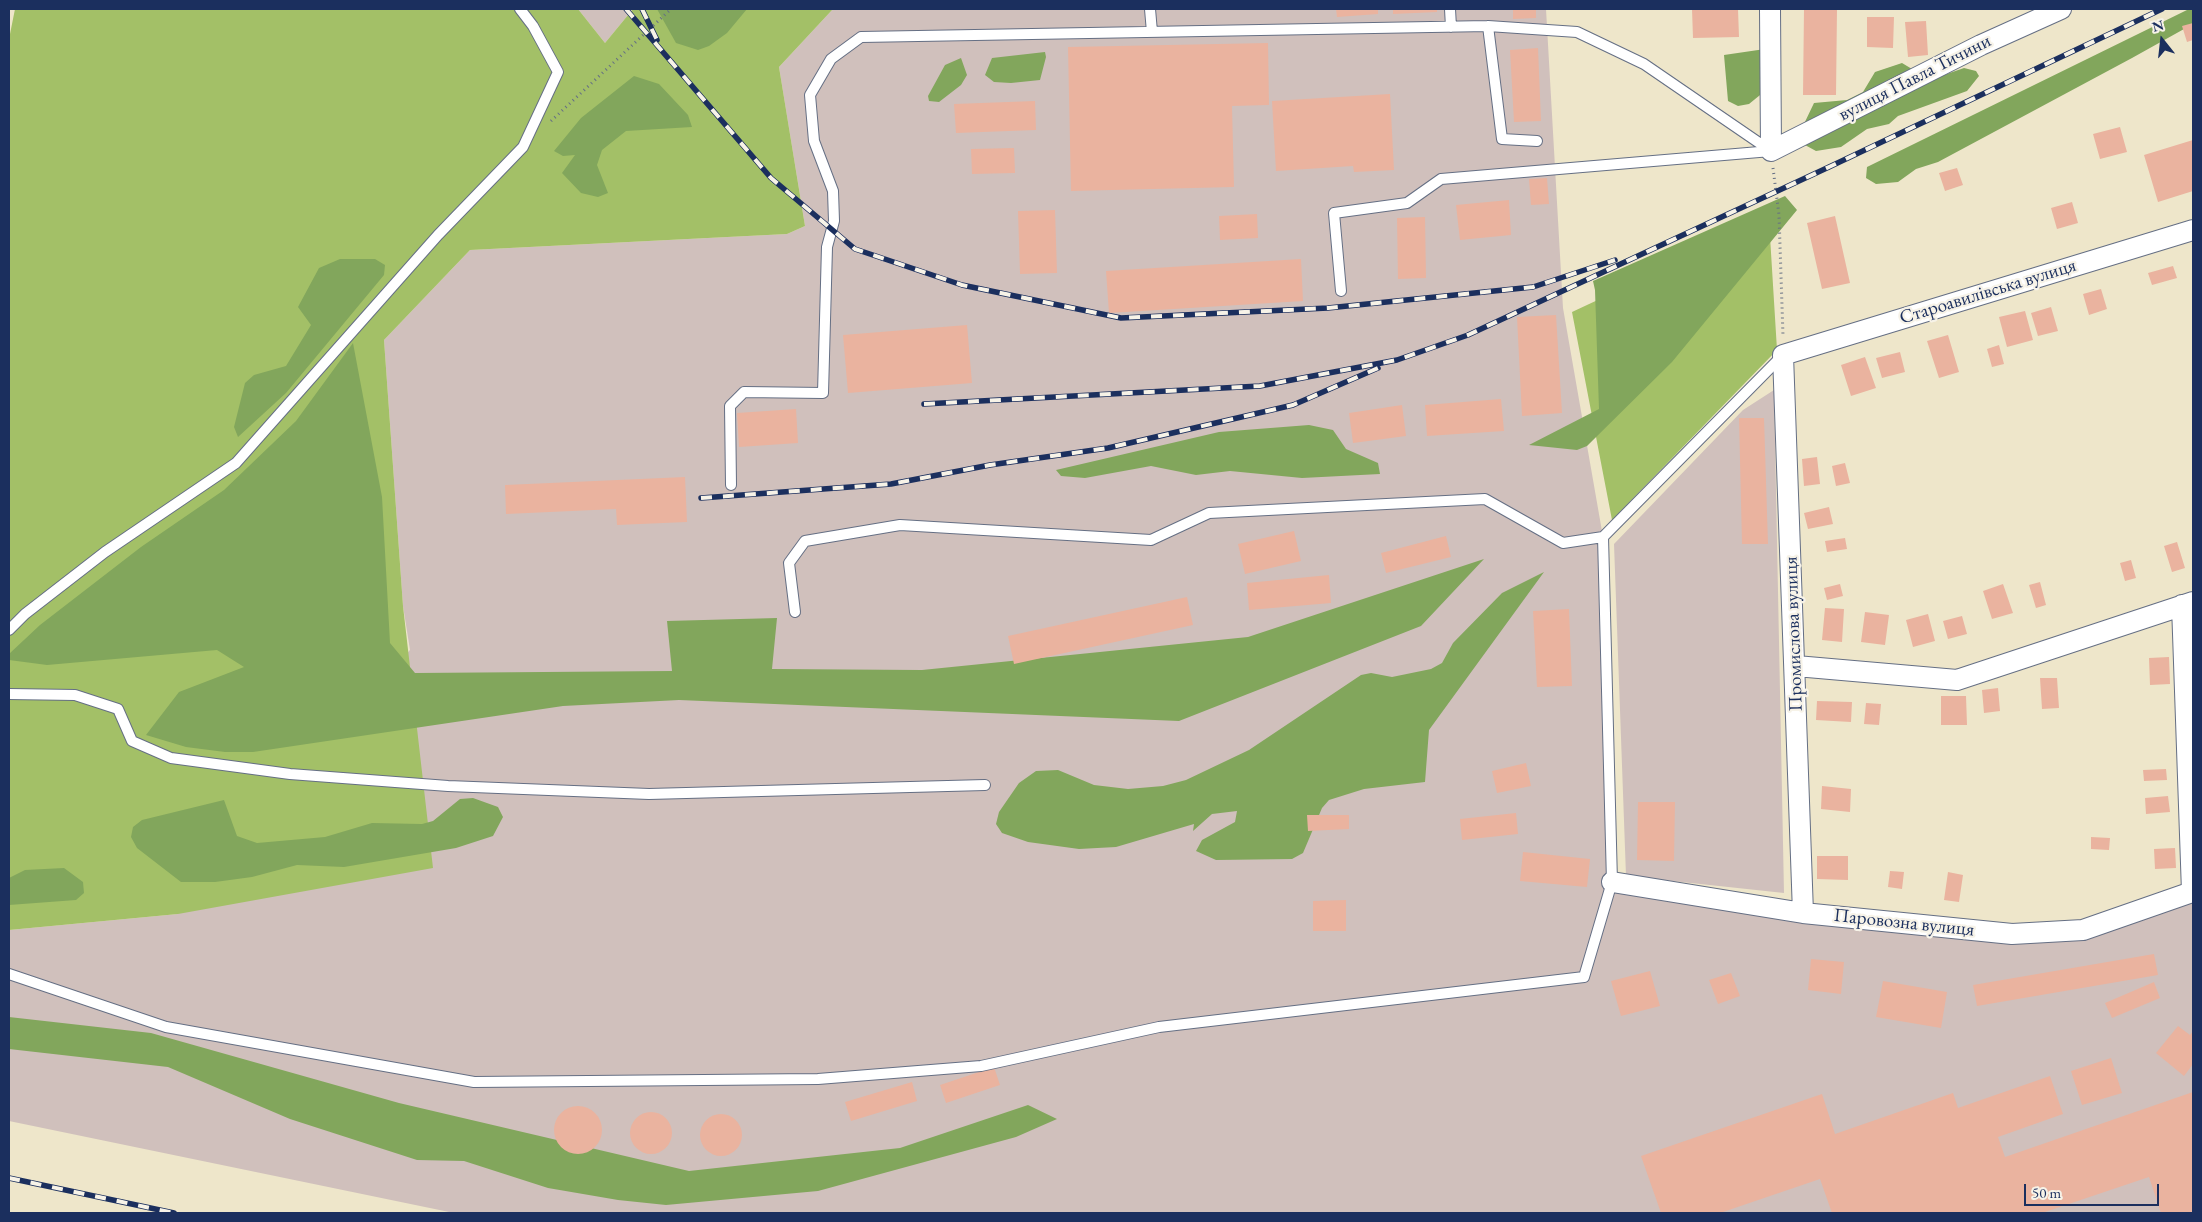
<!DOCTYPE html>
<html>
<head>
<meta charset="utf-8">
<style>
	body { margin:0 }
	#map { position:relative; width:2202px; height:1222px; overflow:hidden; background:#eee6ca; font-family:"EB Garamond",serif }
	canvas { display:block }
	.frame { position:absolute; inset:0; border:10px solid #1b2f5e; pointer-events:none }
	.north { position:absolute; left:2137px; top:15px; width:50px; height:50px; -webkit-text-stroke:4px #f7f3e8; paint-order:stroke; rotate:344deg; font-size:14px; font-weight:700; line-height:20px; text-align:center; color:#1b2f5e }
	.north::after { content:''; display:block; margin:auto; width:18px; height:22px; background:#1b2f5e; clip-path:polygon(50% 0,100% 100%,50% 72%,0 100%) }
	.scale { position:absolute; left:2024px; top:1184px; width:135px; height:22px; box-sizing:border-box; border:2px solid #1b2f5e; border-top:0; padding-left:6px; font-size:15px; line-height:18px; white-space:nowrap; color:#1b2f5e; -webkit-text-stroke:4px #f7f3e8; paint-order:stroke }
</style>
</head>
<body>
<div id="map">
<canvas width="2202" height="1222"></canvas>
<div class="frame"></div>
<div class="north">N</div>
<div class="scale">50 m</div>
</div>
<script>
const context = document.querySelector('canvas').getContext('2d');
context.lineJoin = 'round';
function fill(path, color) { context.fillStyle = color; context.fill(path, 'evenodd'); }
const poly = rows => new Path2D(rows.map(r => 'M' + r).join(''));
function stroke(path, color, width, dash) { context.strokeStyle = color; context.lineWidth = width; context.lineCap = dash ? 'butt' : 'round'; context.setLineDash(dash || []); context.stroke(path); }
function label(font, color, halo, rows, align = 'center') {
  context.font = font + ' "EB Garamond",serif'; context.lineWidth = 4.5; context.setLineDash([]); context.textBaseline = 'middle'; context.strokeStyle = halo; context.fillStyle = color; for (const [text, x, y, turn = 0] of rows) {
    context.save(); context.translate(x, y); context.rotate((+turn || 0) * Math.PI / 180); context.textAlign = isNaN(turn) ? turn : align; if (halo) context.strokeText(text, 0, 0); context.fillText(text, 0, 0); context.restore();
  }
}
const industrial = poly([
	[578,9,633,9,605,43],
	[833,9,1546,9,1563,308,1603,537,1612,882,1803,913,2083,930,2193,891,2193,1213,454,1213,9,1121,9,930,178,914,410,650,403,606,384,340,470,250,787,234,805,226,779,67],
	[1774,390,1784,893,1626,876,1614,544,1743,410]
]);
const green = poly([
	[15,9,578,9,605,43,633,9,833,9,779,67,805,226,787,234,470,250,384,340,403,606,433,868,178,914,9,930,9,39],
	[1769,220,1777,350,1612,520,1572,312]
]);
const forest = poly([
	[657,9,747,9,727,33,709,46,698,50,676,43],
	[2189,9,2193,9,2193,24,2132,58,1938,162,1916,169,1898,182,1876,184,1866,178,1867,167],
	[1765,49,1765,91,1749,104,1738,106,1728,101,1724,55],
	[1045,52,1046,57,1040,80,1011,83,994,82,985,75,992,58],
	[961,58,967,75,961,85,939,102,929,101,928,96,945,65],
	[1902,63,1922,75,1941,76,1964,68,1976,71,1979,76,1967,91,1898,116,1889,124,1867,129,1841,147,1816,151,1805,145,1803,126,1814,103,1847,100,1863,92,1875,72],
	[634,76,659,84,688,115,692,127,626,131,602,150,597,165,608,193,598,197,581,193,562,173,575,155,563,156,554,151,581,118],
	[1785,196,1797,210,1672,362,1587,446,1577,450,1529,445,1599,409,1595,290,1593,281],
	[340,259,375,259,385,265,384,275,286,393,238,437,234,427,245,383,254,375,286,366,311,325,298,307,319,268],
	[353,343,382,497,390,643,415,673,672,671,667,621,777,618,772,669,922,670,1248,637,1484,559,1421,626,1179,721,679,700,563,706,253,752,225,752,186,747,146,735,179,692,244,667,217,650,47,665,9,660,9,654,40,625,141,547,224,490,296,421],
	[1309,425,1333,430,1346,449,1378,463,1380,474,1302,478,1230,471,1196,475,1151,466,1085,478,1061,476,1056,470,1219,432],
	[1544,572,1429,730,1425,782,1364,789,1329,800,1322,808,1303,853,1292,859,1216,860,1196,851,1202,840,1235,822,1237,811,1212,814,1193,831,1194,824,1116,847,1079,849,1028,842,1002,833,996,824,999,812,1019,783,1036,771,1058,770,1094,785,1128,789,1163,786,1186,780,1249,750,1361,675,1371,673,1392,677,1431,669,1442,663,1453,643,1502,593],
	[473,798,498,807,503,817,493,836,456,848,344,867,297,865,252,877,215,882,181,882,137,848,131,837,133,827,142,820,224,800,237,836,257,843,325,837,372,823,422,824,433,821,460,799],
	[64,868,83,882,84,893,76,900,9,905,9,878,25,870],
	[9,1017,151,1033,399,1103,689,1171,900,1148,1028,1105,1057,1119,1016,1137,818,1191,666,1205,618,1200,548,1188,464,1161,417,1160,290,1119,168,1067,9,1049]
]);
const building = poly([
	[1336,9,1378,9,1378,14,1337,17],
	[1393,9,1437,9,1437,12,1393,14],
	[1513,9,1536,9,1536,18,1513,19],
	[1692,9,1738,9,1739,37,1693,38],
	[1804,9,1837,9,1836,95,1803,95],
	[1867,17,1894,17,1893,48,1867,47],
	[1926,21,1928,55,1908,57,1905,22],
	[2193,23,2193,40,2187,42,2182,26],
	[1268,43,1269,105,1232,106,1234,187,1071,191,1068,47],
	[1538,48,1541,121,1514,122,1510,50],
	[1390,94,1394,170,1354,172,1353,166,1276,171,1272,101],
	[1035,101,1036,130,956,133,954,104],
	[2120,127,2127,152,2100,159,2093,134],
	[2193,140,2193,191,2158,202,2144,155],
	[1014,148,1015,173,972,174,971,149],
	[1957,168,1963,185,1945,191,1939,173],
	[1547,178,1549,204,1531,205,1529,179],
	[1509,200,1511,235,1460,240,1456,205],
	[2072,202,2078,223,2057,229,2051,208],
	[1055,210,1057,273,1020,274,1018,211],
	[1257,214,1258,238,1220,240,1219,216],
	[1835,216,1850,283,1822,289,1807,223],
	[1425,217,1426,278,1398,279,1397,218],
	[1301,259,1303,301,1109,313,1106,271],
	[2173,266,2177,278,2152,285,2148,273],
	[2101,289,2107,309,2089,315,2083,294],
	[2051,307,2058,331,2038,336,2031,313],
	[2025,311,2033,340,2007,347,1999,317],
	[1556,315,1562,413,1522,416,1517,317],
	[967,325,972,383,848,393,843,335],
	[1948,335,1959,372,1939,378,1927,341],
	[1999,345,2004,364,1992,367,1987,349],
	[1900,352,1905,372,1882,378,1876,358],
	[1865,357,1876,388,1851,396,1841,365],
	[1501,399,1504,431,1427,436,1425,405],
	[1402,405,1406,436,1353,443,1349,413],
	[796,409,798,443,739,447,737,413],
	[1739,418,1764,418,1768,544,1742,544],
	[1817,457,1820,484,1804,486,1802,459],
	[1845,463,1850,483,1836,486,1832,466],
	[685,477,687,522,617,525,616,509,506,514,505,485],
	[1829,507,1833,524,1808,529,1804,513],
	[1294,531,1301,561,1245,574,1238,544],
	[1446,536,1451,557,1386,573,1381,553],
	[1845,538,1847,549,1827,552,1825,541],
	[2177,542,2185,568,2172,572,2164,546],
	[2131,560,2136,578,2125,581,2120,563],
	[1329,575,1331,603,1249,610,1247,583],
	[2040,582,2046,605,2036,608,2029,585],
	[1840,584,1843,596,1827,600,1824,588],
	[2003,584,2013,613,1992,619,1983,591],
	[1187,597,1193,625,1014,664,1008,636],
	[1825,608,1844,609,1842,642,1822,640],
	[1569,609,1572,686,1537,687,1533,611],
	[1865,612,1889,615,1885,645,1861,642],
	[1928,614,1935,641,1913,647,1906,620],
	[1962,616,1967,634,1948,639,1943,621],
	[2169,657,2170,684,2150,685,2149,658],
	[2040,678,2057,678,2059,708,2042,709],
	[1998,688,2000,711,1984,713,1982,690],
	[1941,696,1966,696,1967,725,1941,725],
	[1817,701,1852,702,1851,722,1816,720],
	[1866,703,1881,704,1879,725,1864,724],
	[1526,763,1531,786,1497,793,1492,771],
	[2166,769,2167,780,2144,781,2143,770],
	[1822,786,1851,789,1850,812,1821,809],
	[2168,796,2170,812,2146,814,2145,798],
	[1638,802,1675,802,1674,861,1637,860],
	[1516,813,1518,834,1462,840,1460,819],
	[1307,815,1349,815,1349,829,1308,831],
	[2091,837,2110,838,2109,850,2091,849],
	[2175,848,2176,868,2155,869,2154,849],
	[1523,852,1590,859,1587,887,1520,881],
	[1817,856,1848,856,1848,880,1817,879],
	[1890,871,1904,872,1902,889,1888,887],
	[1948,872,1963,875,1959,902,1944,900],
	[1346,900,1346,931,1313,931,1313,901],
	[2154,954,2158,975,1977,1006,1973,985],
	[1811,959,1844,962,1841,994,1808,990],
	[1650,971,1660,1006,1621,1016,1611,981],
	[1731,973,1740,996,1718,1004,1709,980],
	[1883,981,1947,992,1941,1028,1876,1017],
	[2154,982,2160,998,2112,1018,2105,1003],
	[2178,1026,2190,1035,2193,1031,2193,1064,2184,1076,2156,1053],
	[2111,1058,2122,1093,2082,1105,2071,1071],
	[994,1067,1000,1085,946,1103,940,1085],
	[2050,1076,2063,1114,1998,1137,2005,1157,2193,1092,2193,1213,2161,1213,2149,1177,2042,1213,1832,1213,1820,1179,1720,1213,1661,1213,1641,1156,1822,1094,1835,1134,1953,1093,1958,1108],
	[912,1082,917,1101,851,1121,845,1102],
	'554 1130a24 24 0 1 1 48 0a24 24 0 1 1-48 0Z',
	'630 1133a21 21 0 1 1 42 0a21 21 0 1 1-42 0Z',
	'700 1135a21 21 0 1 1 42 0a21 21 0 1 1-42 0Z'
]);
const path = poly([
	[551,121,671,9],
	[1773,168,1779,215,1783,336]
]);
const service = poly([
	[1150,9,1152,32],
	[1450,9,1451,27],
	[1488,26,1502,139,1537,141],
	[1341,291,1334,213,1407,203,1441,179,1771,151],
	[731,485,730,406,744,392,823,393,827,247,834,221,833,191,814,141,810,95,831,59,861,37,1488,26,1577,32,1644,64,1771,151],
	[1603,537,1783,355],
	[9,630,25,614,105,552,236,463,438,235,523,147,558,72,533,26,520,9],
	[9,694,75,695,118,709,132,741,171,758,290,774,448,786,649,794,985,785],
	[9,974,166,1027,474,1082,818,1079,981,1066,1159,1027,1584,977,1612,882,1603,537,1563,543,1485,499,1209,513,1151,540,900,525,805,541,789,563,795,612]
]);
const minor = poly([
	[1770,9,1771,151,1981,45,2061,9],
	[1796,666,1957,680,2193,602],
	[1612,882,1803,913,2012,934,2083,930,2192,892,2182,605],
	[1803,913,1783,355,2193,230]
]);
const rail = poly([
	[626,9,771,178,855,249,962,285,1121,318,1328,308,1533,287,1615,260],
	[642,9,657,40],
	[924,404,1260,386,1397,360,1468,335,1829,167,2162,9],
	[701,498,891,484,990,465,1108,448,1293,405,1378,368],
	[9,1178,174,1213]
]);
const streetNames = [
	["вулиця Павла Тичини",1915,78,-27],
	["Староавилівська вулиця",1988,292,-17],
	["Промислова вулиця",1794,634,-92],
	["Паровозна вулиця",1904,923,6]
];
fill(industrial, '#d0c0bc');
fill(green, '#a3c067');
fill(forest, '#82a65c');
fill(building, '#eab39f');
stroke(service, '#656f84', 12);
stroke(minor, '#656f84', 22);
stroke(path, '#656f84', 3, [1, 4]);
stroke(service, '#fff', 10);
stroke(minor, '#fff', 20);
stroke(rail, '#1b2f5e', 5.5);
stroke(rail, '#f7f3e8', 4, [11]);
label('19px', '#1b2f5e', '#f7f3e8', streetNames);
</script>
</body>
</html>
